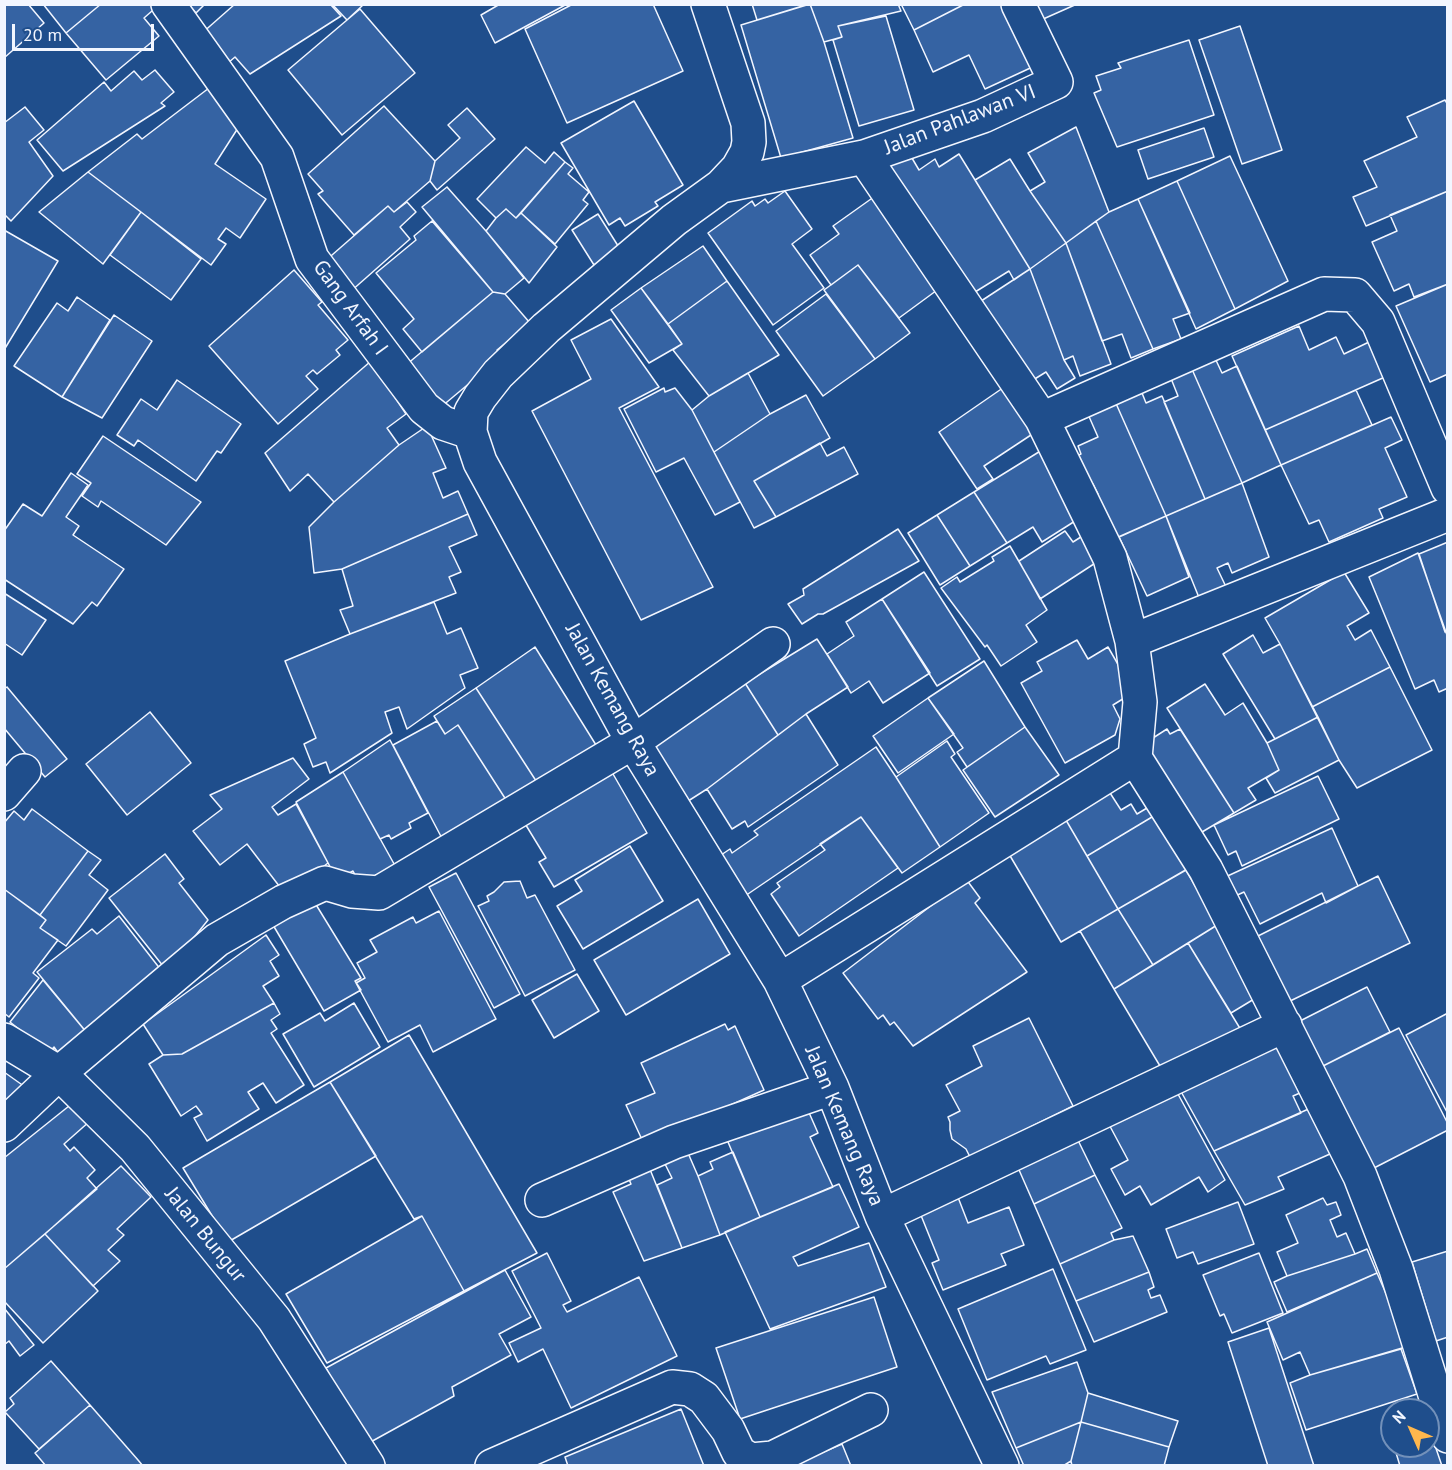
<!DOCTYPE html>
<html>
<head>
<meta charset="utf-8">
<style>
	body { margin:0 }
	#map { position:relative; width:1452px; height:1470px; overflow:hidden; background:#1f4e8c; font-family:"PT Sans",sans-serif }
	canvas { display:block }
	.frame { position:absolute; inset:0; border:6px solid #f2f6ff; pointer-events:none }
	.north { position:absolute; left:1380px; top:1398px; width:60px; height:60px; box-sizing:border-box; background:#1f4e8c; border:2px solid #7391ba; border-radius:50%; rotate:315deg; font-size:16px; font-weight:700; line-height:24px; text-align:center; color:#f2f6ff }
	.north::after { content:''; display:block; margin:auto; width:21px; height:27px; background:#ffb74d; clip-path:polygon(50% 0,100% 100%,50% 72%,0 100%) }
	.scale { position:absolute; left:12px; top:24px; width:142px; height:27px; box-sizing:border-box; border:3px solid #f2f6ff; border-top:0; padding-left:8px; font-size:18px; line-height:21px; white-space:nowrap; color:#f2f6ff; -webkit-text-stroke:4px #1f4e8c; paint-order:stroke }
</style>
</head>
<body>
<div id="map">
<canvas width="1452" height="1470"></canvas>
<div class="frame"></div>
<div class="north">N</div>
<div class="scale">20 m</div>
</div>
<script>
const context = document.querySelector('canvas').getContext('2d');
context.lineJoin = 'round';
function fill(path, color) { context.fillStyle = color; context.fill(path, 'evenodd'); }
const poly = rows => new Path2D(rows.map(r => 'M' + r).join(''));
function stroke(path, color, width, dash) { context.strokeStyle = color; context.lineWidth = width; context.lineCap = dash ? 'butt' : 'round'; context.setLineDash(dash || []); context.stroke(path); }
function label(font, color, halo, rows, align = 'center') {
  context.font = font + ' "PT Sans",sans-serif'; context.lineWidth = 4.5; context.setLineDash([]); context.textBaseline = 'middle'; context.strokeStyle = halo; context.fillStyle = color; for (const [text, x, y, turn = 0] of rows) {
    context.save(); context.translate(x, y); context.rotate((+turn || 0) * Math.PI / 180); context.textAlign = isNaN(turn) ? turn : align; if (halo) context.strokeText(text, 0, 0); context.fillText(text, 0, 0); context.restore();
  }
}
const building = poly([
	[4,4,28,4,44,23,4,58,4,4],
	[43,4,101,4,66,33,43,4],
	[101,4,160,4,144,18,159,36,106,80,66,33,101,4],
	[188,4,205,4,196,13,188,4],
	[235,4,330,4,341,16,250,74,235,57,228,63,201,34,235,4],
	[332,4,362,4,363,5,347,20,332,4],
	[500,4,567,4,495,43,481,15,500,4],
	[573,4,653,4,683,71,567,123,525,29,573,4],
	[752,4,809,4,757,20,752,4],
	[810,4,824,42,853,138,781,158,741,25,810,4],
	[810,4,898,4,901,11,838,26,842,37,824,42,810,4],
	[901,4,965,4,914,30,901,4],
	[965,4,1011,4,1039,64,985,89,969,55,933,72,914,30,965,4],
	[1023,4,1077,4,1032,24,1023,4],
	[360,9,415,73,342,135,288,70,360,9],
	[886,16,914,110,859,126,833,40,842,37,838,26,886,16],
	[1240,26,1282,150,1242,164,1199,40,1240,26],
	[1189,40,1214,115,1117,147,1094,93,1101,90,1096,76,1121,68,1118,63,1189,40],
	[155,70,174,92,161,103,165,106,63,171,37,140,104,82,111,91,134,71,142,80,155,70],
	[209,88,238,128,215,164,266,199,240,238,226,228,218,239,226,244,211,265,88,172,137,134,142,139,209,88],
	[1445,100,1448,105,1448,191,1366,226,1353,197,1377,187,1364,161,1417,137,1407,117,1445,100],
	[634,101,683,185,655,202,658,206,625,226,620,218,609,225,561,143,634,101],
	[384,106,435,161,430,181,394,212,388,206,354,235,318,194,323,191,308,174,384,106],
	[25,107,44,130,29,142,53,176,11,221,4,214,4,123,25,107],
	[467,108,495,139,437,190,430,181,435,161,460,138,448,125,467,108],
	[1076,127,1109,212,1066,243,1030,191,1045,182,1028,153,1076,127],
	[1204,128,1214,157,1148,179,1138,150,1204,128],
	[526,147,545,163,554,152,565,162,516,218,506,209,496,218,477,199,526,147],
	[909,153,919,170,935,159,939,167,959,154,1030,269,1014,280,1009,271,967,297,879,172,909,153],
	[1230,156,1288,281,1235,309,1177,181,1230,156],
	[1010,159,1030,191,1066,243,1030,269,975,180,1010,159],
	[565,162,573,168,568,174,589,192,583,200,588,204,555,244,521,213,565,162],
	[88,172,141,212,103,264,39,212,88,172],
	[1177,181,1235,309,1196,329,1138,199,1177,181],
	[447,187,486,231,524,278,505,294,493,292,422,207,447,187],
	[785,191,812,229,792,244,824,288,773,325,708,233,752,201,755,206,765,199,768,203,785,191],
	[1448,191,1448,284,1414,297,1409,284,1394,291,1372,242,1397,231,1390,215,1448,191],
	[878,194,944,285,899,318,858,265,831,285,810,255,839,234,833,226,878,194],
	[1138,199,1190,313,1173,319,1181,339,1153,349,1096,221,1109,212,1138,199],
	[407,202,416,212,400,227,410,239,350,292,324,262,388,206,394,212,407,202],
	[506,209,516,218,521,213,557,247,529,283,486,231,496,218,506,209],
	[141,212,201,259,171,300,110,255,141,212],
	[598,214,620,249,594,265,572,230,598,214],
	[432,221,493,292,422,352,403,329,414,319,376,273,416,240,414,236,432,221],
	[1096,221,1153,349,1131,358,1122,334,1102,341,1066,243,1096,221],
	[4,230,58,261,4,350,4,230],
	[1066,243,1111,364,1080,376,1073,356,1064,360,1030,269,1066,243],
	[703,246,727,281,668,324,641,288,703,246],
	[858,265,910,333,875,359,824,290,858,265],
	[1030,269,1064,360,1075,378,1057,389,1046,372,1025,385,975,305,1030,269],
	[294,270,322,302,318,305,348,340,336,350,340,355,317,374,313,370,306,376,318,389,278,424,209,346,294,270],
	[727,281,779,355,709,396,673,350,682,344,668,324,727,281],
	[1448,284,1448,374,1430,382,1396,306,1448,284],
	[641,288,682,344,649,363,611,310,641,288],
	[493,292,505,294,530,323,497,350,502,356,441,407,406,365,493,292],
	[826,294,875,359,823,396,776,331,826,294],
	[77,297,110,320,62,397,14,366,57,303,68,311,77,297],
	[114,315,152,341,102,418,62,397,114,315],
	[611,319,659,387,619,408,713,587,641,620,532,411,591,379,571,340,611,319],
	[1299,326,1309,350,1336,337,1344,354,1369,342,1385,377,1265,430,1232,356,1299,326],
	[1214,356,1222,373,1237,366,1281,465,1242,483,1191,367,1214,356],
	[371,361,406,414,387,428,399,445,334,502,308,474,290,491,265,453,371,361],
	[1191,367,1242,483,1205,499,1164,402,1178,396,1170,376,1191,367],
	[748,373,770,414,714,452,692,410,709,396,748,373],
	[177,380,241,424,221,453,217,451,196,481,138,440,134,446,117,435,141,399,157,410,177,380],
	[1010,383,1034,433,984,466,993,479,977,489,939,432,1010,383],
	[664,388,665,392,675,388,692,410,740,502,715,515,684,458,656,472,624,409,664,388],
	[1140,388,1146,403,1162,396,1205,499,1166,516,1114,399,1140,388],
	[1356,390,1372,425,1281,465,1265,430,1356,390],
	[806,395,830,438,754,481,776,517,754,528,714,452,770,414,806,395],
	[1114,399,1166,516,1107,542,1088,498,1098,494,1093,484,1083,489,1069,459,1081,454,1078,446,1098,437,1087,412,1114,399],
	[1391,417,1402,440,1385,448,1407,497,1379,509,1383,518,1329,542,1319,520,1309,524,1281,465,1391,417],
	[427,426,446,468,433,473,443,498,458,491,468,514,342,569,314,573,309,527,334,502,399,445,427,426],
	[103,436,201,502,166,545,101,501,98,507,82,496,91,483,77,474,103,436],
	[820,443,827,456,844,447,858,474,776,517,754,481,820,443],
	[1042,450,1083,516,1042,542,1033,527,1007,543,974,492,1042,450],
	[71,473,88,485,66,517,79,526,73,535,124,569,97,606,92,602,73,624,4,579,4,531,23,504,42,516,71,473],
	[1242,483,1269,557,1232,573,1228,563,1217,568,1229,593,1202,605,1166,516,1242,483],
	[974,492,1007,543,970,566,937,515,974,492],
	[468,514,477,535,449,547,461,572,449,577,456,593,350,634,340,610,353,606,342,569,468,514],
	[937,515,970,566,940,585,908,533,937,515],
	[1166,516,1189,577,1147,596,1119,537,1166,516],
	[898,529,919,561,823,614,818,614,802,624,788,604,804,595,803,589,898,529],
	[1065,531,1073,542,1084,535,1100,560,1040,599,1019,561,1065,531],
	[1448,542,1448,631,1445,632,1419,554,1448,542],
	[1010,546,1047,610,1026,625,1037,642,1001,666,987,645,985,647,941,588,957,577,960,582,994,561,992,557,1010,546],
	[1418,553,1448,638,1448,688,1439,692,1434,680,1415,689,1369,577,1418,553],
	[924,572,980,659,937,686,882,599,924,572],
	[1344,572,1369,613,1347,626,1355,640,1371,630,1390,667,1312,707,1280,644,1265,618,1344,572],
	[4,593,46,620,22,655,4,643,4,593],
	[882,599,930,673,883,703,869,681,851,693,827,654,854,636,846,622,882,599],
	[434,602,447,634,461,628,478,668,460,675,465,688,407,729,399,707,385,712,392,733,330,773,326,762,313,767,304,744,316,738,285,661,350,634,434,602],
	[1253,635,1263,653,1280,644,1318,717,1275,739,1223,654,1253,635],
	[817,639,848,687,806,714,778,735,745,683,817,639],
	[1077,640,1088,659,1108,647,1134,692,1113,705,1120,719,1115,735,1065,763,1021,683,1042,671,1037,662,1077,640],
	[535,647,596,745,540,787,476,688,535,647],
	[984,661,1025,727,967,767,957,752,963,748,928,698,984,661],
	[1390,667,1432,750,1357,788,1339,760,1312,707,1390,667],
	[745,683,778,735,707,789,685,803,648,743,745,683],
	[1205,684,1225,715,1243,703,1267,743,1279,770,1248,788,1256,800,1234,813,1167,708,1205,684],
	[7,687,67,759,45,777,4,728,4,689,7,687],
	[476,688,540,787,510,806,458,725,445,734,434,716,476,688],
	[928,698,954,734,898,773,873,736,928,698],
	[150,712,191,763,127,815,86,764,150,712],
	[806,714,838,765,748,827,745,821,732,829,707,789,806,714],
	[1318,717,1339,760,1275,793,1266,778,1279,770,1267,743,1318,717],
	[437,721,445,734,458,725,510,806,446,846,393,745,437,721],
	[1025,727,1059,775,995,817,963,770,1025,727],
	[1167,729,1170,734,1180,729,1234,813,1197,835,1142,745,1167,729],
	[390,740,428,813,409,823,411,828,391,839,389,835,380,839,343,772,390,740],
	[947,741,955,754,951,757,989,813,940,847,896,777,947,741],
	[876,747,896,777,940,847,902,873,861,817,745,896,718,857,730,849,732,853,758,835,754,831,876,747],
	[293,758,309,779,272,807,278,815,296,804,328,863,286,895,247,844,220,865,193,831,222,809,210,795,293,758],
	[609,767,647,833,554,887,539,862,546,858,524,822,609,767],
	[343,772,398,871,363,890,353,871,337,880,296,802,343,772],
	[1318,776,1339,819,1242,866,1236,851,1228,855,1214,825,1318,776],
	[1103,782,1121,810,1131,804,1137,814,1152,805,1157,814,1087,856,1063,815,1103,782],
	[32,809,88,851,40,915,4,889,4,823,14,811,24,820,32,809],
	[1157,814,1196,864,1118,909,1087,856,1157,814],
	[1063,815,1118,909,1061,942,1006,849,1063,815],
	[861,817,898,868,799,936,771,894,780,887,777,883,825,850,820,844,861,817],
	[1332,828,1358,886,1326,903,1322,893,1260,924,1244,892,1231,898,1221,879,1332,828],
	[630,846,663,901,583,949,557,906,582,891,575,880,630,846],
	[88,851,101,860,89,875,108,890,66,946,40,928,46,920,40,915,88,851],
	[165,854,184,879,179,883,208,920,167,971,109,898,165,854],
	[1186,870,1195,886,1199,883,1222,922,1153,965,1118,909,1186,870],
	[456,873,520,994,494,1008,429,887,456,873],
	[1378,876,1410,943,1286,1003,1254,938,1378,876],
	[966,879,980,898,975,903,1027,972,913,1046,894,1022,890,1025,883,1015,878,1019,843,973,966,879],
	[520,881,527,898,535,895,575,970,525,996,478,906,489,901,487,896,494,892,504,882,520,881],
	[4,889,46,920,40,928,58,940,33,973,39,978,9,1017,4,1013,4,889],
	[698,899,730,954,626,1015,594,960,698,899],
	[315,903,361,978,355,981,361,990,324,1011,273,925,315,903],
	[1118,909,1153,965,1114,989,1080,931,1118,909],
	[439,911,496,1019,433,1052,420,1025,388,1042,356,983,365,978,357,963,377,952,370,940,413,917,416,923,439,911],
	[119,916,168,979,92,1039,37,972,92,929,97,934,119,916],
	[1222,922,1264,993,1231,1013,1188,943,1222,922],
	[266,935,279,955,270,961,279,976,263,986,274,1003,182,1054,163,1055,143,1024,266,935],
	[1188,943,1241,1030,1160,1066,1114,989,1188,943],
	[577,974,599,1011,554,1038,532,1000,577,974],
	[43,980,92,1039,64,1061,54,1047,49,1053,10,1022,43,980],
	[1367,987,1390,1032,1321,1067,1298,1022,1367,987],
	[274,1003,280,1014,271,1020,277,1029,271,1033,304,1085,276,1103,263,1083,248,1092,259,1109,207,1141,194,1118,202,1114,196,1106,181,1116,149,1064,163,1055,182,1054,274,1003],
	[354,1003,380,1047,314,1087,283,1034,320,1013,325,1021,354,1003],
	[1448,1013,1448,1114,1406,1035,1448,1013],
	[1029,1018,1073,1106,970,1157,966,1149,952,1139,950,1130,950,1122,948,1117,960,1111,946,1085,982,1066,973,1046,1029,1018],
	[725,1024,728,1030,735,1026,764,1090,644,1144,626,1105,655,1093,641,1063,725,1024],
	[1399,1028,1448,1124,1448,1130,1374,1168,1321,1067,1399,1028],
	[409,1035,537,1253,464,1291,422,1216,414,1219,330,1082,409,1035],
	[1283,1035,1307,1090,1293,1096,1301,1113,1214,1151,1174,1079,1283,1035],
	[4,1072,28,1089,4,1113,4,1072],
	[330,1082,376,1156,228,1242,183,1168,330,1082],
	[1173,1085,1225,1180,1208,1192,1199,1177,1151,1205,1140,1186,1125,1195,1111,1169,1128,1160,1105,1117,1173,1085],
	[803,1099,818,1133,810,1137,833,1187,760,1217,725,1135,803,1099],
	[74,1102,90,1121,64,1144,70,1151,74,1147,95,1170,87,1178,97,1189,4,1269,4,1158,74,1102],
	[1313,1107,1339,1150,1278,1177,1284,1189,1245,1205,1214,1151,1313,1107],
	[1072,1128,1095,1175,1034,1204,1012,1154,1072,1128],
	[733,1152,760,1217,720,1235,698,1176,713,1169,710,1162,733,1152],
	[688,1153,698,1176,720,1235,682,1248,657,1185,672,1178,665,1164,688,1153],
	[121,1166,151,1197,117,1229,124,1235,108,1250,120,1261,93,1286,45,1234,121,1166],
	[649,1167,682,1248,644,1261,613,1192,631,1184,628,1177,649,1167],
	[1095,1175,1122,1228,1111,1233,1114,1240,1060,1264,1034,1204,1095,1175],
	[839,1184,859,1227,793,1257,798,1266,869,1243,886,1287,770,1329,725,1232,839,1184],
	[954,1187,968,1223,1009,1207,1024,1245,1001,1254,1006,1265,943,1290,932,1263,939,1260,916,1203,954,1187],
	[1323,1198,1327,1205,1336,1202,1341,1215,1330,1220,1337,1237,1346,1233,1355,1254,1287,1276,1277,1252,1298,1243,1286,1215,1323,1198],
	[1238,1202,1254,1244,1198,1264,1193,1252,1177,1258,1166,1229,1238,1202],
	[422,1216,464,1291,327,1363,286,1294,422,1216],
	[45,1234,98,1291,43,1343,4,1301,4,1269,45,1234],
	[1133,1236,1149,1272,1076,1301,1060,1264,1114,1240,1133,1236],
	[1367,1249,1377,1273,1287,1312,1274,1282,1287,1276,1355,1254,1367,1249],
	[1448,1251,1448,1337,1436,1341,1412,1262,1448,1251],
	[547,1253,571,1301,563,1305,567,1312,639,1277,677,1356,571,1408,543,1349,518,1362,509,1343,541,1328,512,1271,547,1253],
	[1259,1253,1283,1313,1232,1333,1224,1314,1220,1316,1203,1275,1259,1253],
	[1053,1269,1086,1350,1050,1364,1046,1356,987,1380,958,1309,1053,1269],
	[505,1270,531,1317,499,1334,511,1355,452,1387,454,1396,367,1444,326,1368,505,1270],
	[1149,1272,1154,1287,1148,1290,1151,1298,1160,1295,1167,1312,1094,1342,1076,1301,1149,1272],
	[1377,1273,1409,1346,1310,1375,1300,1352,1283,1360,1267,1322,1377,1273],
	[874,1297,897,1367,740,1419,716,1348,874,1297],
	[4,1308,34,1345,20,1356,9,1341,4,1345,4,1308],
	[1269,1328,1314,1466,1268,1466,1228,1342,1269,1328],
	[1401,1349,1417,1394,1306,1430,1290,1383,1310,1375,1401,1349],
	[51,1361,90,1405,39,1449,5,1412,14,1404,10,1398,51,1361],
	[1077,1362,1088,1393,1081,1422,1016,1448,992,1392,1077,1362],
	[1088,1393,1178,1421,1169,1447,1081,1422,1088,1393],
	[90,1405,138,1460,143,1466,46,1466,35,1453,90,1405],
	[681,1409,704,1466,568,1466,565,1457,681,1409],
	[1081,1422,1071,1461,1063,1466,1024,1466,1016,1448,1081,1422],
	[1081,1422,1169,1447,1164,1466,1072,1466,1071,1461,1081,1422],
	[1428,1425,1442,1466,1400,1466,1394,1446,1428,1446,1428,1425],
	[842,1444,851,1466,802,1466,800,1462,842,1444]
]);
const minor = poly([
	[168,4,277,157,312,259,424,408,443,423,470,432],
	[708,4,748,123,749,142,747,152,738,168,721,186,674,220,546,328,498,374,480,397,471,412,470,432,480,462,633,742,780,980,832,1088,882,1216,1002,1466],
	[864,157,983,116,1056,82,1018,4],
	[721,186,864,157,1042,419,1110,558,1132,641,1140,702,1135,758,1206,870,1360,1176,1396,1269,1448,1436],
	[1042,419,1324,294,1355,295,1378,322,1448,488],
	[1132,641,1448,514],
	[4,794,24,771],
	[780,980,1135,758],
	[4,1040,59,1073,135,1148,274,1319,368,1466],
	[4,1125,59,1073,217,940,283,902,325,883,352,891,379,893,633,742,773,644],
	[542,1200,674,1142,832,1088],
	[882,1216,1285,1025],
	[492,1466,672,1387,690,1389,704,1398,728,1430,739,1453,751,1460,773,1458,871,1410]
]);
const streetNames = [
	["Jalan Pahlawan VI",960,120,-21],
	["Gang Arfah I",350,308,54],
	["Jalan Kemang Raya",612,700,61],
	["Jalan Kemang Raya",844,1126,67],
	["Jalan Bungur",205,1235,51]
];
fill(building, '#3563a3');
stroke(building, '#f2f6ff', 1.5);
stroke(minor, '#f2f6ff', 36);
stroke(minor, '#1f4e8c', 33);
label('21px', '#f2f6ff', '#1f4e8c', streetNames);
</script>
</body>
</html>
